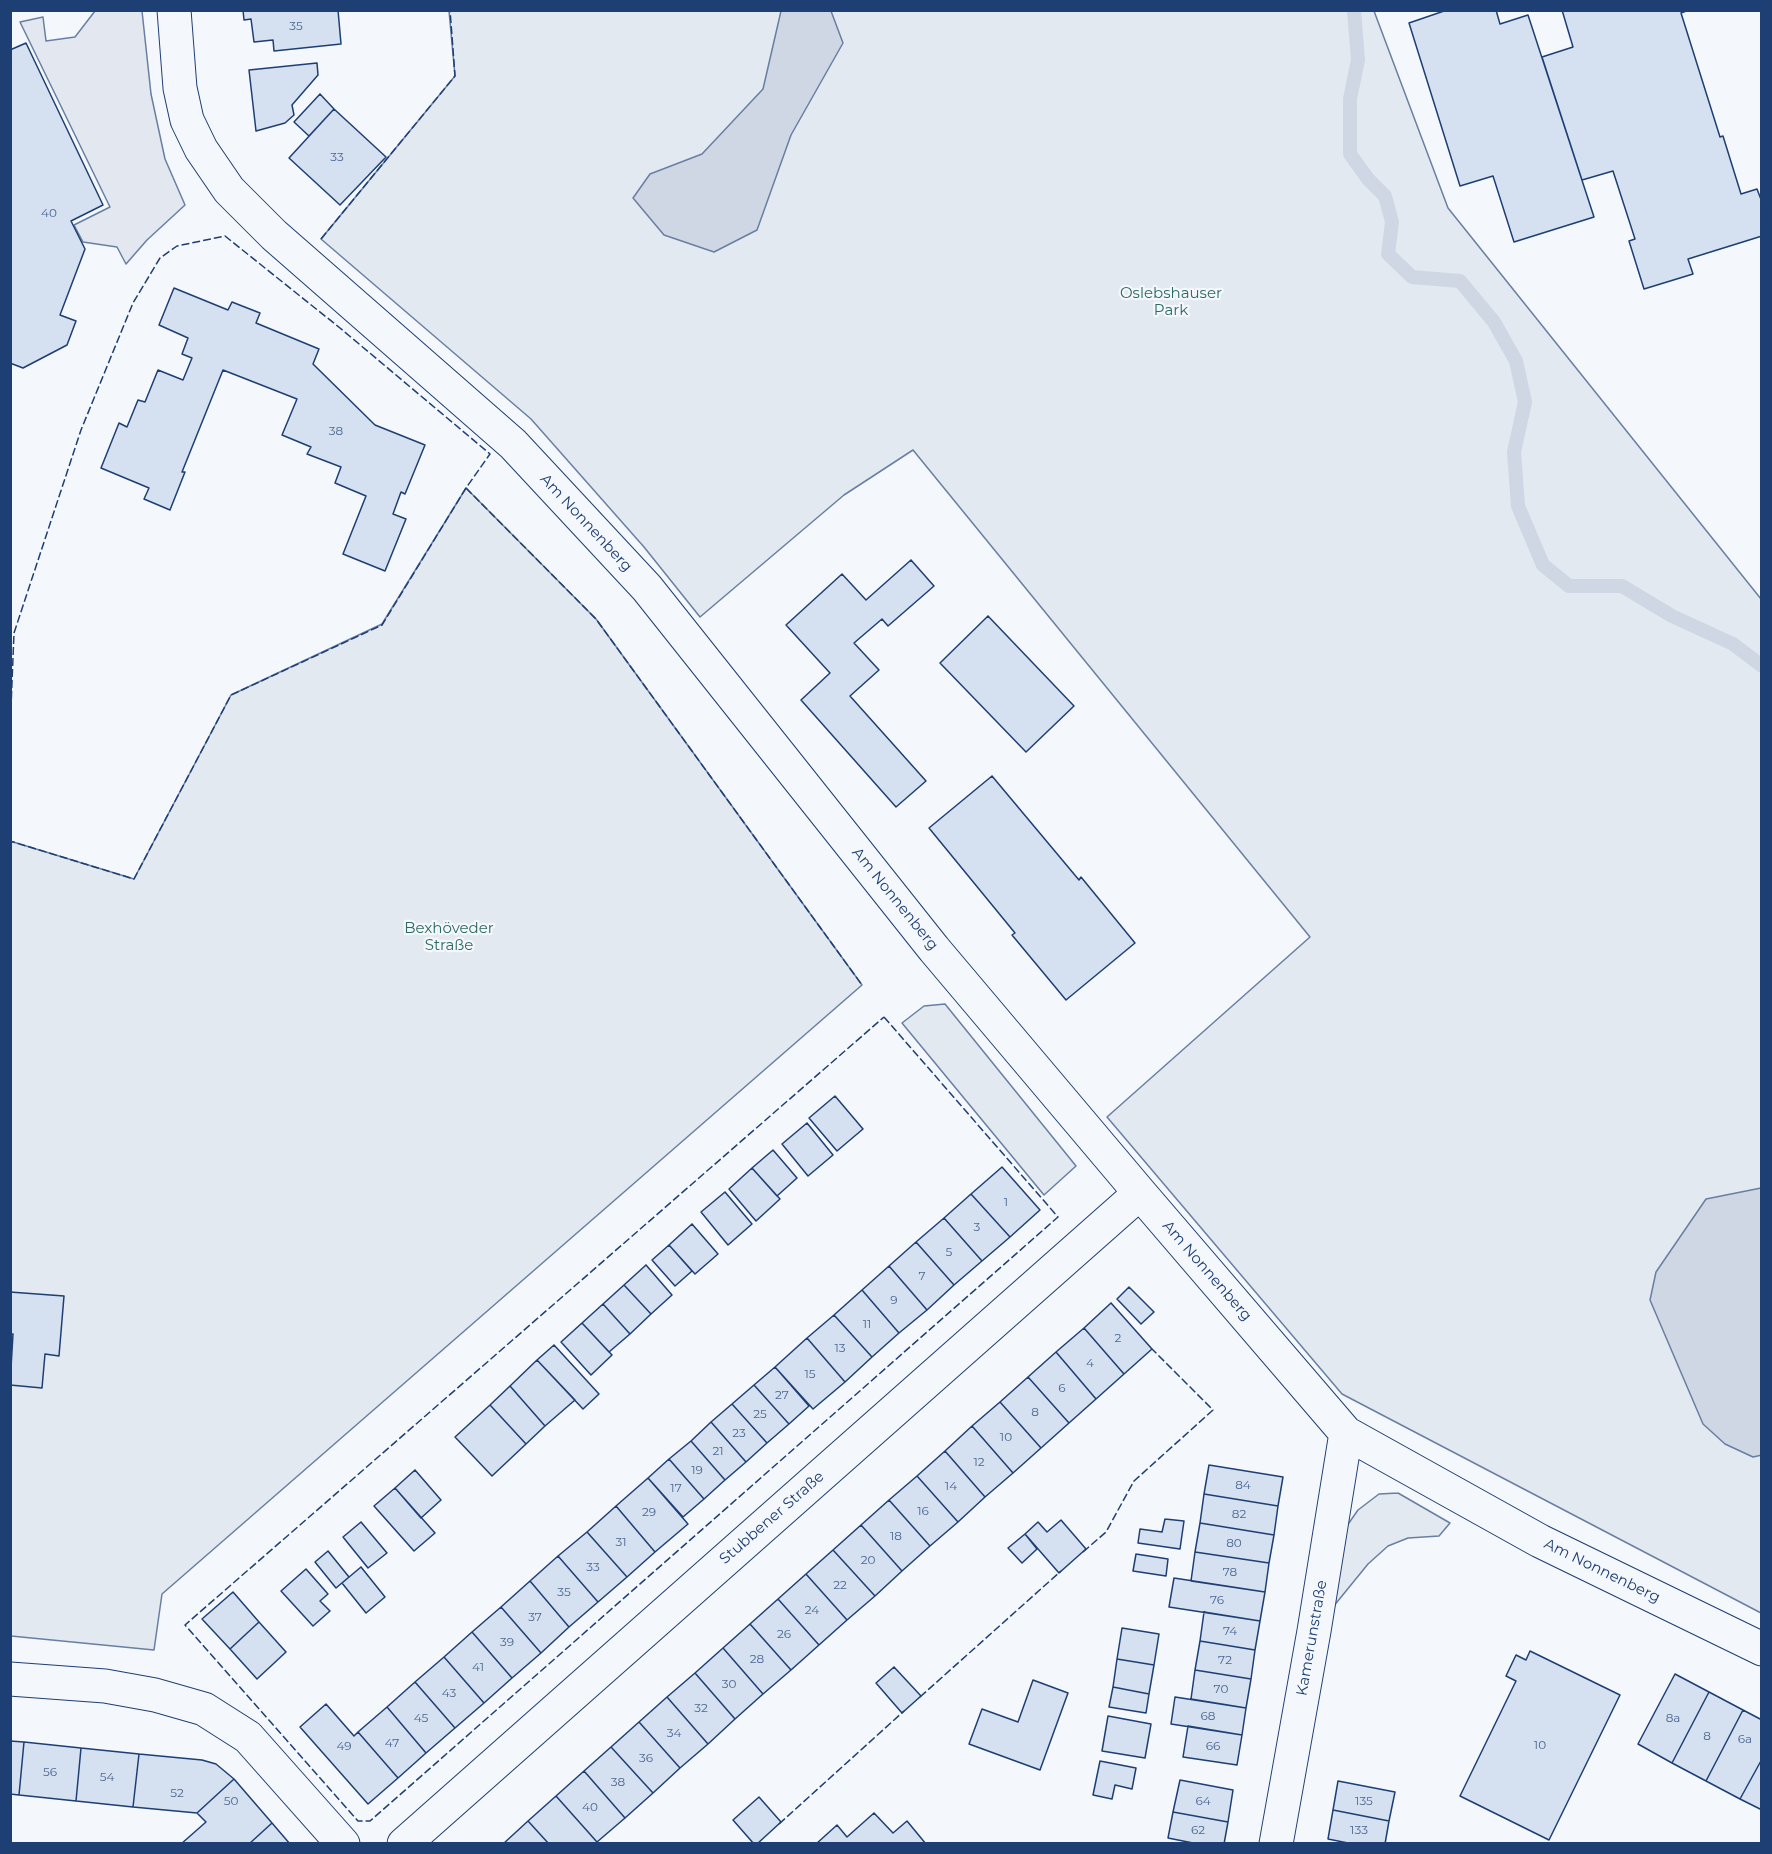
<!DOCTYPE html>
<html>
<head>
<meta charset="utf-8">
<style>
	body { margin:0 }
	#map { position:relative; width:1772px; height:1854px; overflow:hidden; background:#f4f7fb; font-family:Montserrat,sans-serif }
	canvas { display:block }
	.frame { position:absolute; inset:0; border:12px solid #1d3f73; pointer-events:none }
</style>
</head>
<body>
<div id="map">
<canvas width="1772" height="1854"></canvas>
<div class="frame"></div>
</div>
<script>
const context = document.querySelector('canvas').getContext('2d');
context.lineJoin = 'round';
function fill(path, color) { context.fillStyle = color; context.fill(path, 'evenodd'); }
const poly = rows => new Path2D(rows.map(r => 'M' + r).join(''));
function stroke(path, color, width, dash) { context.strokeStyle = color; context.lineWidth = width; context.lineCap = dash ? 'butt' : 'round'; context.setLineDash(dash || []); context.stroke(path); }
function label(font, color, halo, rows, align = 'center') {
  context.font = font + ' Montserrat,sans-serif'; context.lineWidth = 4.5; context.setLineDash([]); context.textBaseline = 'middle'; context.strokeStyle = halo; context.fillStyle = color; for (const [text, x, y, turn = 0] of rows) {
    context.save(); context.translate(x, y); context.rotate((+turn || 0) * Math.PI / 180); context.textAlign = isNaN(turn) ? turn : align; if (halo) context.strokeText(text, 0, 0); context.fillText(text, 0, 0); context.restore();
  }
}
const green = poly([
	[449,11,1374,11,1448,208,1761,599,1761,1613,1342,1394,1107,1117,1310,937,913,450,844,495,700,617,644,547,531,419,321,239,455,76,449,11],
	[466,488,596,619,862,985,162,1594,154,1650,11,1636,10,841,134,879,231,695,382,624,466,488],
	[945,1004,1076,1166,1044,1195,902,1023,924,1006,945,1004],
	[1398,1493,1450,1523,1439,1536,1408,1538,1388,1546,1368,1564,1333,1607,1344,1530,1358,1510,1379,1494,1398,1493]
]);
const parking = poly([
	[95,11,142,11,151,94,165,159,185,205,147,240,126,264,117,247,83,242,74,225,110,207,20,22,43,17,46,41,75,37,95,11]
]);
const water = poly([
	[781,11,831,11,843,43,791,135,757,230,714,252,664,235,633,198,650,174,702,154,763,89,781,11],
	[1761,1188,1762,1455,1753,1457,1725,1444,1703,1424,1650,1300,1656,1272,1706,1199,1761,1188]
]);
const stream = poly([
	[1354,10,1358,60,1350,99,1350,154,1368,179,1385,196,1392,222,1388,254,1412,277,1460,281,1494,322,1516,361,1525,402,1514,452,1518,506,1543,565,1569,586,1622,586,1672,616,1733,644,1762,666]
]);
const building = poly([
	[243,10,338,10,341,44,274,51,273,40,254,42,251,19,244,20,243,10],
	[1447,10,1496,10,1500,24,1528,15,1594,217,1514,242,1493,176,1460,186,1409,23,1447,10],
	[1562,10,1689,10,1681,13,1720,137,1723,136,1741,194,1757,189,1762,202,1762,236,1688,259,1693,274,1644,289,1629,241,1635,239,1613,171,1582,180,1542,57,1573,47,1562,10],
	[26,43,103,205,71,221,85,249,60,315,76,321,67,345,23,368,10,363,10,50,26,43],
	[317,63,318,75,292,105,294,115,285,123,256,131,249,70,317,63],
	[320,94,334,109,309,136,294,122,320,94],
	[334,109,386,157,340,205,289,158,334,109],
	[174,288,228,310,232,302,260,313,256,323,319,349,313,364,375,425,425,445,405,494,401,492,393,514,406,519,385,571,343,554,366,496,335,483,341,467,307,454,311,447,282,435,297,399,223,370,182,472,185,472,170,510,144,499,149,488,101,468,119,423,127,427,138,400,145,402,158,370,183,380,192,358,182,354,188,338,159,325,174,288],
	[911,560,934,586,888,626,882,619,854,643,879,670,850,696,926,781,896,807,801,700,830,673,786,625,842,574,866,600,911,560],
	[988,616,1074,706,1026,752,940,663,988,616],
	[992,776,1079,880,1081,877,1135,943,1066,1000,1012,935,1015,933,929,828,992,776],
	[835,1096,863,1129,837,1151,809,1118,835,1096],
	[807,1123,833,1155,808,1176,782,1144,807,1123],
	[773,1150,797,1178,777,1196,752,1168,773,1150],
	[1002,1167,1040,1210,1010,1237,971,1194,1002,1167],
	[752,1168,780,1199,756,1221,729,1189,752,1168],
	[725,1192,752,1224,728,1245,701,1212,725,1192],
	[971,1194,1010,1237,982,1261,944,1218,971,1194],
	[944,1218,982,1261,954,1285,916,1242,944,1218],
	[692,1224,718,1254,695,1274,669,1245,692,1224],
	[916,1242,954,1285,927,1310,889,1266,916,1242],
	[669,1245,692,1271,675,1286,652,1260,669,1245],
	[646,1265,672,1295,651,1314,624,1285,646,1265],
	[889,1266,927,1310,899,1333,862,1290,889,1266],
	[624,1285,651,1314,630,1334,603,1304,624,1285],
	[1129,1287,1154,1312,1141,1324,1117,1299,1129,1287],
	[862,1290,899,1333,872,1357,834,1315,862,1290],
	[10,1292,64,1296,59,1356,45,1354,42,1388,10,1385,13,1334,10,1334,10,1292],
	[1111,1303,1152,1349,1124,1374,1084,1328,1111,1303],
	[603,1304,630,1334,609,1352,582,1323,603,1304],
	[834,1315,872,1357,845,1382,807,1338,834,1315],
	[582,1323,612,1355,591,1375,561,1342,582,1323],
	[1084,1328,1124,1374,1096,1399,1056,1352,1084,1328],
	[807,1338,845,1382,813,1409,775,1367,807,1338],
	[554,1345,599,1394,583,1409,537,1360,554,1345],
	[1056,1352,1096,1399,1069,1423,1028,1377,1056,1352],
	[537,1360,575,1400,545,1426,510,1386,537,1360],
	[775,1367,809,1406,789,1424,754,1385,775,1367],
	[1028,1377,1069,1423,1041,1448,1000,1402,1028,1377],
	[754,1385,789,1424,767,1443,732,1404,754,1385],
	[510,1386,545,1426,526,1444,490,1405,510,1386],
	[1000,1402,1041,1448,1013,1473,972,1426,1000,1402],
	[732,1404,767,1443,746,1462,711,1422,732,1404],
	[490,1405,526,1444,492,1476,455,1437,490,1405],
	[711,1422,746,1462,725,1480,691,1441,711,1422],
	[972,1426,1013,1473,985,1497,945,1451,972,1426],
	[691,1441,725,1480,704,1499,669,1459,691,1441],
	[945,1451,985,1497,958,1522,917,1476,945,1451],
	[669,1459,704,1499,683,1517,648,1478,669,1459],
	[1209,1465,1283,1477,1278,1506,1204,1494,1209,1465],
	[415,1470,441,1500,421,1518,395,1488,415,1470],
	[917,1476,958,1522,930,1546,889,1500,917,1476],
	[648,1478,688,1524,655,1552,616,1506,648,1478],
	[395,1488,435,1533,414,1551,374,1506,395,1488],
	[1204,1494,1278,1506,1274,1535,1200,1523,1204,1494],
	[889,1500,930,1546,902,1571,861,1525,889,1500],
	[616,1506,655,1552,627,1577,587,1532,616,1506],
	[1165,1519,1184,1521,1180,1549,1138,1543,1140,1529,1162,1532,1165,1519],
	[1061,1520,1086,1549,1059,1573,1025,1534,1038,1522,1047,1532,1061,1520],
	[361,1522,387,1553,368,1568,343,1537,361,1522],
	[1200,1523,1274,1535,1269,1563,1195,1552,1200,1523],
	[861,1525,902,1571,875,1596,833,1550,861,1525],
	[587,1532,627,1577,598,1602,558,1556,587,1532],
	[1025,1534,1037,1549,1022,1563,1008,1548,1025,1534],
	[833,1550,875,1596,847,1620,806,1574,833,1550],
	[328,1551,349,1577,336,1588,315,1562,328,1551],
	[1195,1552,1269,1563,1265,1592,1191,1581,1195,1552],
	[1136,1554,1168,1559,1166,1576,1133,1571,1136,1554],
	[558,1556,598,1602,569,1627,530,1581,558,1556],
	[361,1567,385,1597,366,1613,342,1583,361,1567],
	[306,1569,328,1594,320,1601,330,1611,313,1626,281,1591,306,1569],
	[806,1574,847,1620,819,1645,778,1599,806,1574],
	[1174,1578,1265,1592,1260,1621,1169,1607,1174,1578],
	[530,1581,569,1627,541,1653,501,1607,530,1581],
	[233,1592,259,1622,230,1649,202,1619,233,1592],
	[778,1599,819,1645,791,1670,750,1624,778,1599],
	[501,1607,541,1653,512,1678,472,1632,501,1607],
	[1204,1612,1260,1621,1255,1650,1200,1641,1204,1612],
	[259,1622,286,1652,257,1679,230,1649,259,1622],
	[750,1624,791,1670,763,1694,723,1648,750,1624],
	[1122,1628,1159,1634,1154,1665,1117,1659,1122,1628],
	[472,1632,512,1678,484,1703,444,1657,472,1632],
	[1200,1641,1255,1650,1251,1679,1195,1670,1200,1641],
	[723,1648,763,1694,735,1719,695,1673,723,1648],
	[1530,1651,1620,1695,1549,1840,1460,1796,1516,1681,1506,1676,1516,1655,1526,1660,1530,1651],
	[444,1657,484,1703,455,1728,415,1682,444,1657],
	[1117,1659,1154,1665,1149,1694,1113,1687,1117,1659],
	[894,1667,921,1696,902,1713,876,1683,894,1667],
	[1195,1670,1251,1679,1246,1708,1191,1699,1195,1670],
	[695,1673,735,1719,708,1744,667,1697,695,1673],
	[1675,1674,1709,1692,1672,1763,1638,1744,1675,1674],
	[1033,1680,1068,1693,1040,1770,969,1744,982,1709,1018,1722,1033,1680],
	[415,1682,455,1728,426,1753,387,1707,415,1682],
	[1113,1687,1149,1694,1146,1713,1109,1707,1113,1687],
	[1709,1692,1743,1710,1706,1781,1672,1763,1709,1692],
	[667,1697,708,1744,680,1768,639,1722,667,1697],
	[1175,1697,1246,1708,1242,1735,1171,1724,1175,1697],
	[326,1704,354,1736,358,1732,398,1778,368,1804,300,1727,326,1704],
	[387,1707,426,1753,398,1778,358,1732,387,1707],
	[1743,1710,1762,1720,1762,1759,1740,1799,1706,1781,1743,1710],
	[1108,1716,1151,1724,1145,1758,1102,1751,1108,1716],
	[639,1722,680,1768,653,1793,611,1747,639,1722],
	[1188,1726,1242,1735,1237,1765,1183,1757,1188,1726],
	[10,1741,24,1742,19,1795,10,1794,10,1741],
	[24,1742,81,1748,76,1801,19,1795,24,1742],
	[611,1747,653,1793,625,1818,584,1771,611,1747],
	[81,1748,139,1754,133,1807,76,1801,81,1748],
	[139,1754,202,1760,216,1764,234,1779,197,1813,133,1807,139,1754],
	[1762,1759,1762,1810,1740,1799,1762,1759],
	[1100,1761,1136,1768,1132,1789,1115,1785,1112,1799,1093,1795,1100,1761],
	[584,1771,625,1818,597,1842,556,1796,584,1771],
	[234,1779,272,1823,249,1844,181,1844,206,1822,197,1813,234,1779],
	[1180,1780,1233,1790,1228,1822,1173,1812,1180,1780],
	[1338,1781,1395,1792,1389,1821,1333,1810,1338,1781],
	[556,1796,597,1842,595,1844,549,1844,528,1821,556,1796],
	[759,1797,781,1822,757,1844,754,1844,733,1820,759,1797],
	[1333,1810,1389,1821,1385,1844,1353,1844,1328,1839,1333,1810],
	[1173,1812,1228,1822,1224,1844,1198,1844,1168,1838,1173,1812],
	[874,1813,893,1833,907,1821,926,1844,816,1844,837,1825,847,1837,874,1813],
	[528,1821,549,1844,503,1844,528,1821],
	[272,1823,290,1844,249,1844,272,1823]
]);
const street = poly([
	[174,10,180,88,187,120,201,149,229,190,274,235,513,444,647,588,934,949,1140,1193,1346,1433,1540,1541,1762,1649],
	[10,1679,105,1686,155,1695,204,1709,248,1737,343,1844],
	[404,1844,1140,1193],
	[1276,1844,1314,1631,1346,1433]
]);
const fence = poly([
	[321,239,455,76,450,10],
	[466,488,596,619,862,985],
	[10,732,14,633,81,430,133,303,160,258,177,246,225,236,340,328,490,454,466,488,382,625,231,695,134,879,10,841],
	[884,1017,1058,1217,370,1821,358,1821,185,1625,884,1017],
	[1083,1552,1106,1532,1134,1481,1213,1410,1152,1349],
	[920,1697,1061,1571],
	[779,1824,904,1711]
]);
const numberNames = [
	["35",296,26],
	["33",337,157],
	["40",49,213],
	["38",336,431],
	["1",1006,1202],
	["3",977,1227],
	["5",949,1252],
	["7",922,1276],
	["9",894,1300],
	["11",867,1324],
	["2",1118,1338],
	["13",840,1348],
	["4",1090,1363],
	["15",810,1374],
	["6",1062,1388],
	["27",782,1395],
	["8",1035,1412],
	["25",760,1414],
	["23",739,1433],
	["10",1006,1437],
	["21",718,1451],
	["12",979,1462],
	["19",697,1470],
	["84",1243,1485],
	["14",951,1486],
	["17",676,1488],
	["16",923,1511],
	["29",649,1512],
	["82",1239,1514],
	["18",896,1536],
	["31",621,1542],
	["80",1234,1543],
	["20",868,1560],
	["33",593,1567],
	["78",1230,1572],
	["22",840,1585],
	["35",564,1592],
	["76",1217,1600],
	["24",812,1610],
	["37",535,1617],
	["74",1230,1631],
	["26",784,1634],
	["39",507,1642],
	["28",757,1659],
	["72",1225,1660],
	["41",478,1667],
	["30",729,1684],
	["70",1221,1689],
	["43",449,1693],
	["32",701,1708],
	["68",1208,1716],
	["45",421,1718],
	["8a",1673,1718],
	["34",674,1733],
	["8",1707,1736],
	["6a",1745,1739],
	["47",392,1743],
	["10",1540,1745],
	["49",344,1746],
	["66",1213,1746],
	["36",646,1758],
	["56",50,1772],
	["54",107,1777],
	["38",618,1782],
	["52",177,1793],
	["50",231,1801],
	["64",1203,1801],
	["135",1364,1801],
	["40",590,1807],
	["62",1198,1830],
	["133",1359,1830]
];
const parkNames = [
	["Oslebshauser",1171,294],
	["Park",1171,311],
	["Bexhöveder",449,929],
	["Straße",449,946]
];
const streetNames = [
	["Am Nonnenberg",586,523,47],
	["Am Nonnenberg",895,899,51],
	["Am Nonnenberg",1207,1271,49],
	["Stubbener Straße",772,1518,-41],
	["Am Nonnenberg",1602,1571,26],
	["Kamerunstraße",1312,1638,-80]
];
fill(green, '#e3e9f0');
stroke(green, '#687fa3', 1.5);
fill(parking, '#e3e8f0');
stroke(parking, '#687fa3', 1.5);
fill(water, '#cfd7e4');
stroke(water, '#687fa3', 1.5);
stroke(stream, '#cfd7e4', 14);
fill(building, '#d5e0f0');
stroke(building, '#1d3f73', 1.5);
stroke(street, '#1d3f73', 35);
stroke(street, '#f4f7fb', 33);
stroke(fence, '#1d3f73', 1.5, [8, 3]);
label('12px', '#4b6792', null, numberNames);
label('15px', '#2c6c60', '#f4f7fb', parkNames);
label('15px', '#1d3f73', '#f4f7fb', streetNames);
</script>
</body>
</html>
